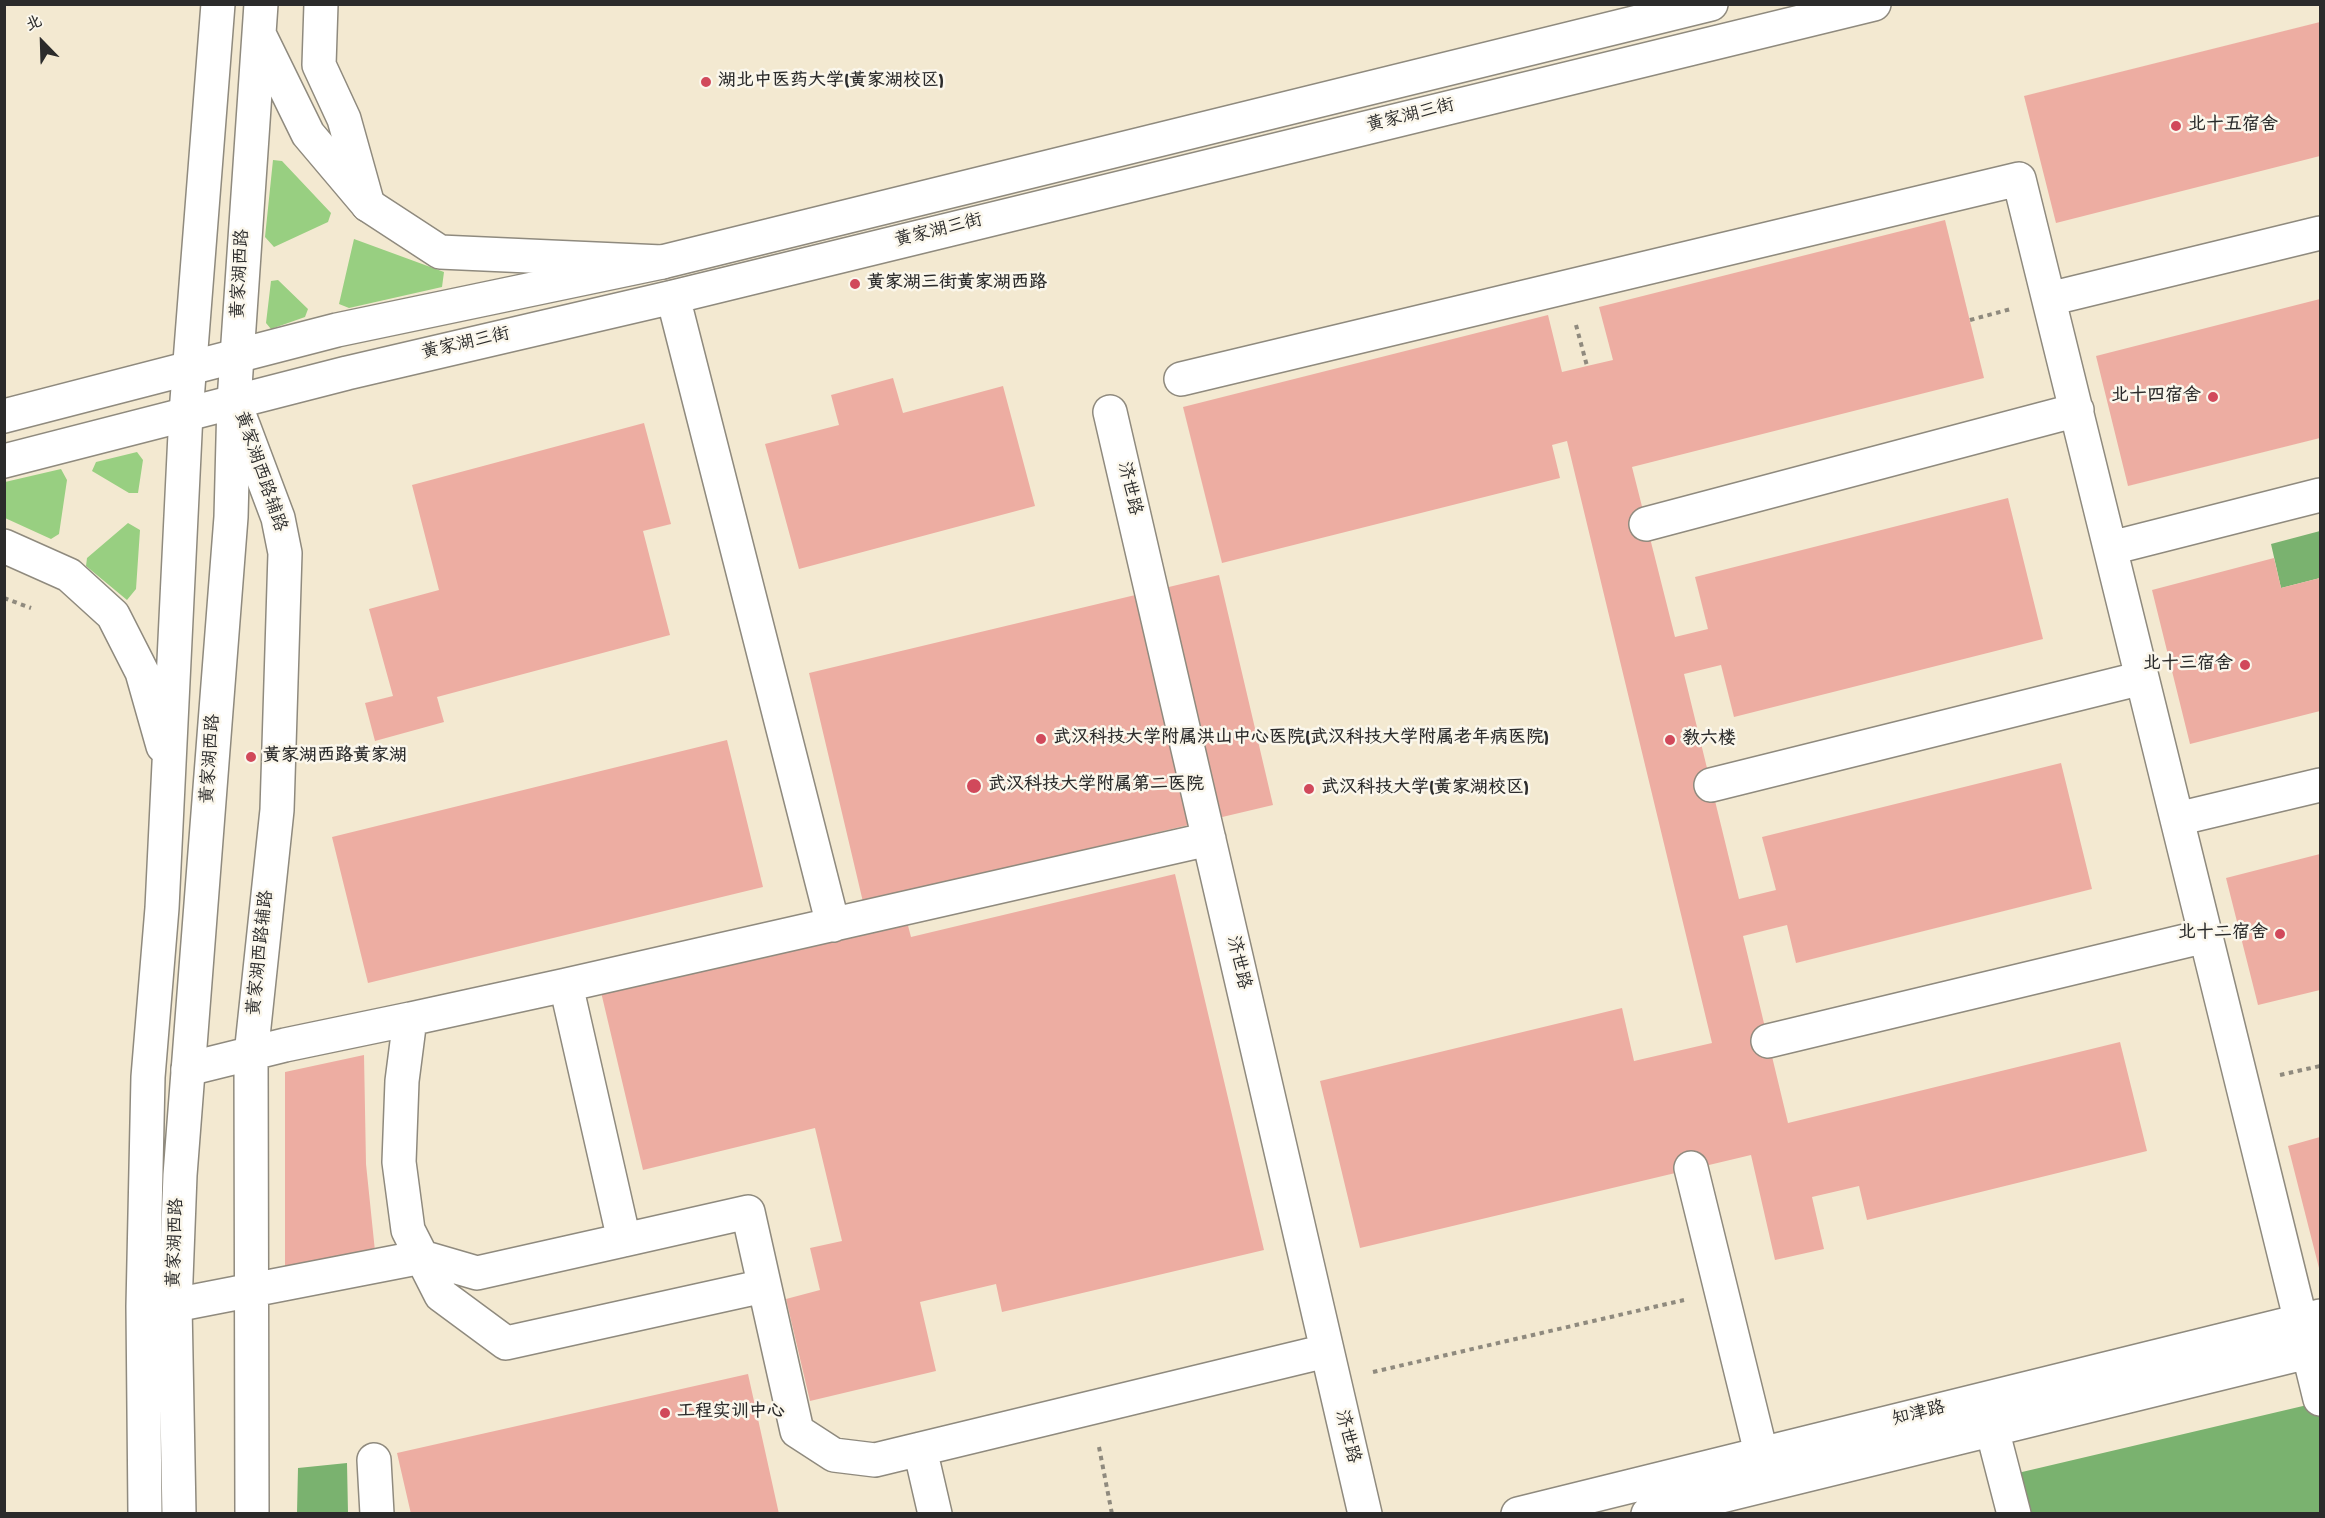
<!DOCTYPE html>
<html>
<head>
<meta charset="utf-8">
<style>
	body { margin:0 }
	#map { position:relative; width:2325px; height:1518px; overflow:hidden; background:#f3e9d1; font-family:"Gochi Hand","LXGW WenKai TC",sans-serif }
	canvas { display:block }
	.frame { position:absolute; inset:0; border:6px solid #2b2b2b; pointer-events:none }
	.north { position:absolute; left:12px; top:12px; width:60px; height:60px; -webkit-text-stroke:4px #fbf7ec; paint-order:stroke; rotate:337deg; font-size:16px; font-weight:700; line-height:24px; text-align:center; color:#2b2b2b }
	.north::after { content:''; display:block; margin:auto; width:21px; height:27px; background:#2b2b2b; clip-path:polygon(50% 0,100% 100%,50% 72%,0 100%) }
</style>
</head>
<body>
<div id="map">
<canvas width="2325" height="1518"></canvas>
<div class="frame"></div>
<div class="north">北</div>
</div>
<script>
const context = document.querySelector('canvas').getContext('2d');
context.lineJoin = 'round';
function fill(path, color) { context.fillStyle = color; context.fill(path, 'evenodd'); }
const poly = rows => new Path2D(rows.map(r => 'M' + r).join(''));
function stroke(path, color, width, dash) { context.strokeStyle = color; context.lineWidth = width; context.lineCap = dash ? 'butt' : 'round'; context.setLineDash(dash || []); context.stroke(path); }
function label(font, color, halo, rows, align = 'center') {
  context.font = font + ' "Gochi Hand","LXGW WenKai TC",sans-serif'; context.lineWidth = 5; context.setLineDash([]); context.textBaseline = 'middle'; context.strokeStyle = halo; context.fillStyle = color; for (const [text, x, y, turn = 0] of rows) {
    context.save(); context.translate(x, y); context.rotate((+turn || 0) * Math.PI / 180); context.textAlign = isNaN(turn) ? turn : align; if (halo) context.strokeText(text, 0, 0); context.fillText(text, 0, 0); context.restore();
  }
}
const green = poly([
	[273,160,282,161,331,213,328,222,274,247,265,237],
	[354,239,444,272,442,287,349,308,339,304],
	[278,280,308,309,305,317,271,329,266,323,271,281],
	[137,452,143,460,138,493,129,493,92,471,96,462],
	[61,469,67,480,59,534,51,539,5,518,5,482],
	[128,523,140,530,136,589,127,600,86,566,87,558]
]);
const forest = poly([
	[2320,531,2320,578,2281,588,2271,544],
	[2320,1402,2320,1513,2014,1513,2005,1476],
	[347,1463,348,1513,297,1513,298,1468]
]);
const building = poly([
	[2320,22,2320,156,2056,223,2024,96],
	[1945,220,1984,378,1632,467,1675,637,1708,629,1695,577,2008,498,2043,639,1734,717,1721,665,1684,674,1739,899,1776,890,1762,837,2061,763,2092,889,1796,963,1787,925,1743,936,1788,1123,2120,1042,2147,1151,1867,1220,1859,1186,1812,1197,1824,1249,1775,1260,1751,1155,1360,1248,1320,1081,1622,1008,1634,1061,1712,1043,1567,441,1552,445,1560,478,1222,563,1183,407,1548,315,1562,372,1587,366,1613,360,1599,307],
	[2320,299,2320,438,2128,486,2096,356],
	[893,378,903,413,1003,386,1035,506,799,569,765,444,839,425,831,395],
	[644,423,671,524,643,531,670,635,437,697,444,722,375,741,365,703,393,696,369,609,439,590,412,485],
	[2274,558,2281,588,2320,578,2320,711,2190,744,2152,590],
	[1219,575,1273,805,863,902,809,673],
	[727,740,763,887,368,983,332,837],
	[2320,854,2320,990,2258,1005,2226,878],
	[1175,874,1264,1250,1002,1312,996,1284,920,1302,936,1371,810,1401,786,1299,820,1290,810,1248,842,1241,815,1128,643,1170,601,992,906,918,911,937],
	[364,1055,366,1164,376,1261,285,1273,285,1072],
	[2320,1137,2320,1272,2288,1146],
	[748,1374,779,1514,411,1514,397,1453]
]);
const path = poly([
	[1970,320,2011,309],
	[1576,325,1587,366],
	[4,598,31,608],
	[2280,1075,2320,1066],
	[1373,1372,1684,1300],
	[1099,1447,1112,1514]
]);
const minor = poly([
	[321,4,319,65,344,119,368,205],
	[673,297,833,925],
	[2049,299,2320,233],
	[1181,379,2019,179,2320,1399],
	[234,401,278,518,285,553,277,810,251,1055,252,1514],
	[1110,412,1365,1514],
	[4,416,337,330,662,262,1711,4],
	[4,461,347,373,673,297,1874,4],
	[1646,524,2077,410],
	[2111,548,2320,495],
	[1711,785,2142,678],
	[2177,819,2320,785],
	[1209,839,566,985,624,1240,748,1212,797,1431,834,1455,875,1460,1326,1351],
	[566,985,410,1019,402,1081,399,1162,408,1230,441,1295,506,1343,764,1286],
	[1768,1041,2206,936],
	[188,1069,285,1045,410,1019],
	[1691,1168,1766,1473],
	[147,1306,175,1305,422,1257,477,1273,624,1240],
	[1992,1429,2014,1514],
	[920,1449,935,1514],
	[374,1460,377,1514],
	[1518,1514,2320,1316],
	[1648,1514,2320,1349]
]);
const major = poly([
	[260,36,308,134,368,205,440,252,662,262],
	[4,546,69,575,113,615,142,672,163,746],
	[145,1514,143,1306,148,1077,162,908,186,413,218,4],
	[179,1514,175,1305,180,1175,231,517,234,401,261,4]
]);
const markers = [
	[706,82,6,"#d1495b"],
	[2176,126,6,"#d1495b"],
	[855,284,6,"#d1495b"],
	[2213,397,6,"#d1495b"],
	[2245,665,6,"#d1495b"],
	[1041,739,6,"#d1495b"],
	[1670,740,6,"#d1495b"],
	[251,757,6,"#d1495b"],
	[974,786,8,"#d1495b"],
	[1309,789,6,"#d1495b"],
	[2280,934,6,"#d1495b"],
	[665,1413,6,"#d1495b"]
];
const poiNames = [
	["湖北中医药大学(黄家湖校区)",718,82],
	["北十五宿舍",2188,126],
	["黄家湖三街黄家湖西路",867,284],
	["北十四宿舍",2201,397,"right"],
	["北十三宿舍",2233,665,"right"],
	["武汉科技大学附属洪山中心医院(武汉科技大学附属老年病医院)",1053,739],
	["教六楼",1682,740],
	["黄家湖西路黄家湖",263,757],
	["武汉科技大学附属第二医院",988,786],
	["武汉科技大学(黄家湖校区)",1321,789],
	["北十二宿舍",2268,934,"right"],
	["工程实训中心",677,1413]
];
const streetNames = [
	["黄家湖三街",1411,117,-14],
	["黄家湖三街",939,232,-14],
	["黄家湖西路",242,274,-87],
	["黄家湖三街",466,345,-13],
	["黄家湖西路辅路",259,472,71],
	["济世路",1128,489,77],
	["黄家湖西路",212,759,-86],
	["黄家湖西路辅路",262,953,-84],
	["济世路",1237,963,77],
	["黄家湖西路",177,1243,-88],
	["知津路",1919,1415,-14],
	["济世路",1346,1437,76]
];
fill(green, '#98cf81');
fill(forest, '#7ab26f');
fill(building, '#edada2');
stroke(minor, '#8f8a7e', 36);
stroke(major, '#8f8a7e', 36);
stroke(path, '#8f8a7e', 4, [4.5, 4.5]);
stroke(minor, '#fff', 33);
stroke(major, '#fff', 33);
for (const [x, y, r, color] of markers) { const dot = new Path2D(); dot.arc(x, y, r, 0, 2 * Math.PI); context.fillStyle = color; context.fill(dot); stroke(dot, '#fbf7ec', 2); }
label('bold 18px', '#2b2b2b', '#fbf7ec', poiNames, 'left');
label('18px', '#2b2b2b', '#fbf7ec', streetNames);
</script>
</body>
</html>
